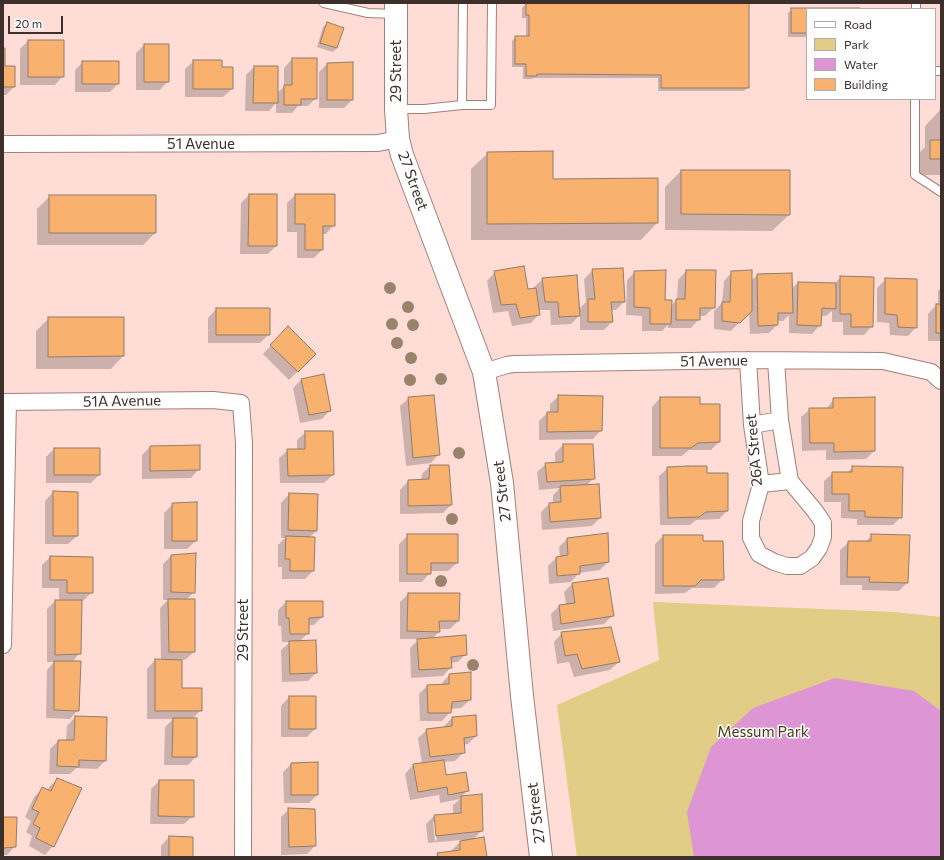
<!DOCTYPE html>
<html>
<head>
<meta charset="utf-8">
<style>
	body { margin:0 }
	#map { position:relative; width:944px; height:860px; overflow:hidden; background:#ffddd6; font-family:Commissioner,sans-serif }
	canvas { display:block }
	.frame { position:absolute; inset:0; border:4px solid #3c2f2c; pointer-events:none }
	.legend { position:absolute; left:806px; top:8px; width:130px; height:92px; box-sizing:border-box; background:#fff; border:1px solid #b1acab; margin:0; padding:5px 7px; list-style:none; font-size:12px; color:#3c2f2c }
	.legend li { display:flex; align-items:center; gap:8px; height:20px }
	.legend b { width:20px; border:1px solid #b1acab }
	.scale { position:absolute; left:8px; top:16px; width:55px; height:18px; box-sizing:border-box; border:2px solid #3c2f2c; border-top:0; padding-left:5px; font-size:12px; line-height:14px; white-space:nowrap; color:#3c2f2c; -webkit-text-stroke:3px #fff; paint-order:stroke }
</style>
</head>
<body>
<div id="map">
<canvas width="944" height="860"></canvas>
<div class="frame"></div>
<ul class="legend">
<li><b style="height:5px;background:#fff"></b>Road</li>
<li><b style="height:11px;background:#e2cd87"></b>Park</li>
<li><b style="height:11px;background:#dd95d4"></b>Water</li>
<li><b style="height:11px;background:#f8b16e"></b>Building</li>
</ul>
<div class="scale">20 m</div>
</div>
<script>
const context = document.querySelector('canvas').getContext('2d');
context.lineJoin = 'round';
function fill(path, color) { context.fillStyle = color; context.fill(path, 'evenodd'); }
const poly = rows => new Path2D(rows.map(r => 'M' + r).join(''));
function stroke(path, color, width, dash) { context.strokeStyle = color; context.lineWidth = width; context.lineCap = dash ? 'butt' : 'round'; context.setLineDash(dash || []); context.stroke(path); }
function label(font, color, halo, rows, align = 'center') {
  context.font = font + ' Commissioner,sans-serif'; context.lineWidth = 3; context.setLineDash([]); context.textBaseline = 'middle'; context.strokeStyle = halo; context.fillStyle = color; for (const [text, x, y, turn = 0] of rows) {
    context.save(); context.translate(x, y); context.rotate((+turn || 0) * Math.PI / 180); context.textAlign = isNaN(turn) ? turn : align; if (halo) context.strokeText(text, 0, 0); context.fillText(text, 0, 0); context.restore();
  }
}
const green = poly([
	[653,602,895,612,941,617,941,857,577,857,557,705,659,660]
]);
const water = poly([
	[835,678,914,691,941,711,941,857,694,857,687,812,711,747,753,708]
]);
const shadow = poly([
	[526,3,748,3,748,87,744,91,658,91,658,78,534,78,532,79,523,79,523,67,512,67,512,41,516,37,526,37,526,18,522,18,522,8],
	[792,9,807,9,807,37,788,37,788,13],
	[327,23,343,28,337,48,333,52,317,47,323,27],
	[28,41,63,76,55,85,20,85,20,49],
	[144,45,168,81,160,90,136,90,136,53],
	[3,49,4,67,14,87,6,95,3,95],
	[292,59,316,98,308,106,298,106,292,113,276,113,276,103,269,111,245,111,246,75,254,67,277,93,284,87,284,68],
	[194,61,221,68,232,89,223,97,185,97,185,69],
	[83,62,118,84,110,92,75,92,75,70],
	[327,64,352,100,344,108,319,108,319,72],
	[941,109,941,175,914,175,914,158,925,147,925,126],
	[488,153,552,180,657,223,641,240,471,240,471,169],
	[681,171,789,215,772,231,665,230,665,187],
	[249,195,276,195,276,246,268,254,240,254,241,203],
	[295,195,334,195,334,225,326,234,322,234,322,250,314,258,297,258,297,232,287,232,287,203],
	[50,196,155,233,143,245,37,245,37,209],
	[593,270,624,302,616,310,611,310,612,322,604,330,580,330,580,315,571,324,551,325,550,310,538,310,539,314,531,323,512,326,508,311,493,313,487,281,495,272,527,290,535,289,534,287,543,279,578,310,586,302,584,279],
	[686,271,714,307,705,316,699,316,699,319,691,328,668,328,668,325,662,331,642,331,642,316,626,315,627,280,635,272,664,301,671,306,677,299,678,280],
	[732,272,751,281,757,275,791,289,798,283,834,284,841,277,872,326,864,335,843,335,843,322,832,322,832,311,826,316,820,316,820,325,812,334,789,333,789,315,783,321,777,321,777,325,769,333,750,334,749,312,731,331,714,329,714,311,722,303,724,281],
	[886,279,916,327,908,336,890,335,889,323,877,322,877,288],
	[941,288,941,341,928,341,928,314,936,305,938,305,938,291],
	[216,309,269,334,260,343,208,343,208,318],
	[49,318,123,356,111,369,36,369,36,331],
	[288,328,315,354,289,380,263,354],
	[301,380,330,410,322,419,300,423,293,388],
	[559,396,601,430,593,439,539,440,539,421,547,413,550,413,550,404],
	[409,398,439,454,431,463,406,466,400,406],
	[660,398,699,405,719,442,711,450,689,450,682,456,652,456,652,407],
	[874,398,874,451,866,459,826,460,826,450,802,451,801,417,810,409,826,409,834,399],
	[306,432,333,475,324,483,280,483,279,458,288,450,297,450,297,440],
	[563,445,594,478,587,485,600,518,592,526,542,530,541,512,549,504,553,504,553,495,560,488,539,490,537,472,546,464,555,464,555,453],
	[150,447,199,469,191,478,142,479,142,455],
	[54,449,99,475,91,483,46,483,46,457],
	[430,466,451,505,443,513,400,514,400,490,408,481,421,481,422,474],
	[853,467,901,517,893,525,857,525,857,519,841,518,841,502,824,502,824,481,833,473,847,473],
	[668,468,706,474,727,474,727,511,719,519,696,520,690,525,660,525,659,476],
	[53,492,77,536,68,544,45,544,45,501],
	[289,494,316,531,309,538,313,571,305,579,282,579,282,567,278,567,278,545,285,538,281,538,281,503],
	[173,504,196,541,187,549,164,549,164,513],
	[408,535,457,563,448,571,430,571,430,573,422,582,399,582,399,544],
	[872,535,907,583,899,591,862,590,862,585,840,585,840,550,849,542,865,542],
	[663,536,702,542,723,579,714,588,692,588,685,593,655,594,655,544],
	[567,539,608,562,600,570,579,573,571,582,549,584,548,566,556,558,560,558,559,547],
	[171,556,194,592,186,600,194,652,185,660,181,660,181,689,201,710,192,719,196,757,188,765,164,765,165,727,173,719,147,719,147,669,155,660,161,660,160,608,168,600,163,600,163,564],
	[50,557,92,558,92,592,83,601,81,601,80,653,72,662,78,710,70,719,46,718,47,670,54,662,47,662,47,609,55,601,59,601,59,588,42,588,42,565],
	[572,584,613,615,604,624,553,631,551,614,559,606,566,605,564,592],
	[408,594,458,621,450,629,439,629,439,632,432,639,466,654,458,662,450,663,451,667,443,676,411,678,410,648,419,639,400,639,400,602],
	[286,602,322,617,314,625,308,625,308,633,299,642,316,673,308,681,282,682,281,650,290,642,282,642,281,626,278,626,278,610],
	[562,633,619,662,610,670,574,677,569,662,557,664,554,642],
	[450,674,470,700,461,708,450,709,450,712,442,721,420,721,419,694,427,686,442,685,442,683],
	[289,697,315,729,307,737,281,737,281,706],
	[75,717,106,718,105,761,97,769,76,768,70,774,49,774,50,749,58,741,66,741,67,726],
	[452,718,476,736,468,744,463,745,464,752,455,761,443,762,445,776,468,790,461,797,482,830,473,840,486,857,435,857,438,854,452,853,452,850,462,840,428,843,426,824,434,816,453,814,453,805,460,799,440,803,439,795,410,800,405,774,413,765,422,764,418,738,427,730,444,728,444,726],
	[433,822,435,822,437,840,435,841],
	[291,764,317,795,309,803,284,803,283,772],
	[58,779,53,846,45,855,29,846,32,836,26,832,31,821,25,817,34,797,42,789,48,791,49,787],
	[159,781,193,816,184,824,150,824,151,789],
	[289,809,315,846,307,854,281,855,281,817],
	[3,818,15,846,7,855,3,855],
	[169,837,192,838,192,857,161,857,161,846]
]);
const building = poly([
	[526,3,749,3,749,88,661,88,661,75,537,74,537,76,526,76,526,64,515,64,515,36,529,36,529,15,526,15,526,3],
	[791,8,860,8,860,9,807,9,807,33,791,33,791,8],
	[327,22,344,28,337,48,320,43,327,22],
	[28,40,64,40,64,77,28,77,28,40],
	[144,44,169,44,169,82,144,82,144,44],
	[3,48,5,48,5,66,15,66,15,87,3,87,3,48],
	[292,58,317,58,317,99,301,99,301,105,284,105,284,85,292,85,292,58],
	[193,60,222,60,222,67,233,67,233,89,193,89,193,60],
	[82,61,119,61,119,84,82,84,82,61],
	[353,62,353,100,327,100,327,63,353,62],
	[254,66,278,66,278,103,253,103,254,66],
	[941,108,941,159,930,159,930,140,941,140,941,108],
	[553,151,553,179,658,178,658,223,487,224,487,152,553,151],
	[681,170,790,170,790,215,681,214,681,170],
	[249,194,277,194,277,246,248,246,249,194],
	[295,194,335,194,335,226,323,226,323,250,305,250,305,224,295,224,295,194],
	[49,195,156,195,156,233,49,233,49,195],
	[524,266,528,289,536,288,540,315,520,318,516,304,501,305,494,271,524,266],
	[623,268,625,302,611,302,613,322,588,322,588,299,595,299,592,269,623,268],
	[666,270,665,300,672,300,671,324,650,324,650,308,634,307,634,271,666,270],
	[686,270,716,270,715,308,700,308,700,320,676,320,676,299,685,299,686,270],
	[752,270,752,311,740,323,722,321,722,302,730,302,731,271,752,270],
	[792,273,793,313,778,313,778,325,758,326,757,274,792,273],
	[577,275,580,316,559,317,558,302,545,302,542,278,577,275],
	[840,276,874,277,873,327,851,327,851,314,840,314,840,276],
	[885,278,917,279,917,328,898,327,897,315,885,314,885,278],
	[798,282,836,283,836,309,822,308,821,326,797,325,798,282],
	[936,304,941,304,941,333,936,333,936,304],
	[216,308,270,308,270,335,216,335,216,308],
	[48,317,124,317,124,356,48,357,48,317],
	[288,326,316,354,298,372,270,345,288,326],
	[324,374,331,411,309,415,301,379,324,374],
	[434,395,440,455,413,458,408,397,434,395],
	[558,395,603,396,602,431,547,432,547,412,558,412,558,395],
	[660,397,700,397,700,404,720,404,720,442,698,443,691,448,660,448,660,397],
	[875,397,875,451,834,452,834,443,810,443,809,408,833,408,833,398,875,397],
	[305,431,333,431,334,475,288,476,287,449,305,449,305,431],
	[563,444,593,444,595,479,547,482,545,463,563,462,563,444],
	[200,445,200,470,150,471,150,446,200,445],
	[54,448,100,448,100,475,54,475,54,448],
	[430,465,449,465,452,505,408,506,408,480,429,479,430,465],
	[688,466,707,466,707,473,728,473,728,511,706,512,699,517,668,518,667,467,688,466],
	[852,466,903,467,902,518,865,517,865,511,849,511,849,494,832,494,832,472,852,472,852,466],
	[599,484,601,518,550,522,549,503,561,502,560,486,599,484],
	[53,491,78,492,78,536,53,536,53,491],
	[289,493,318,494,317,531,288,530,289,493],
	[197,502,197,541,172,541,172,503,197,502],
	[608,533,609,562,580,566,580,574,557,576,556,557,568,555,567,538,608,533],
	[407,534,458,534,458,563,431,563,431,574,407,574,407,534],
	[871,534,910,535,908,583,869,582,870,577,847,577,848,541,871,541,871,534],
	[663,535,703,535,703,541,723,541,724,580,701,580,695,586,663,586,663,535],
	[286,536,315,537,314,571,290,571,290,559,285,559,286,536],
	[196,553,195,593,171,592,171,555,196,553],
	[50,556,93,557,93,593,67,593,67,580,50,580,50,556],
	[608,578,614,616,561,624,559,605,575,603,572,583,608,578],
	[408,593,460,593,459,621,439,621,440,632,407,631,408,593],
	[168,599,195,599,195,652,169,652,168,599],
	[55,600,82,600,81,654,55,655,55,600],
	[286,601,323,601,323,617,309,618,309,634,290,634,289,618,286,618,286,601],
	[611,627,620,662,582,669,577,654,565,656,561,632,611,627],
	[466,635,467,655,451,657,452,668,419,670,417,639,466,635],
	[316,640,317,673,290,674,289,641,316,640],
	[155,659,182,660,182,688,202,688,202,711,155,711,155,659],
	[54,661,81,661,79,711,54,710,54,661],
	[471,672,471,700,452,702,451,713,428,713,427,685,449,684,449,674,471,672],
	[289,696,316,696,316,729,289,729,289,696],
	[476,715,477,736,464,738,465,753,430,757,426,729,452,726,452,717,476,715],
	[75,716,107,717,106,761,79,760,79,767,57,766,58,740,74,740,75,716],
	[173,718,197,718,197,757,172,757,173,718],
	[444,760,446,775,466,772,469,791,448,795,447,787,418,792,413,764,444,760],
	[318,762,318,795,291,795,291,763,318,762],
	[57,778,82,788,54,847,36,838,40,828,33,824,39,812,32,809,42,787,51,791,57,778],
	[159,780,194,780,194,817,158,816,159,780],
	[482,794,483,831,436,836,434,815,461,813,461,796,482,794],
	[288,808,315,809,316,846,289,847,288,808],
	[3,817,17,817,16,847,3,848,3,817],
	[169,836,193,837,193,857,169,857,169,836],
	[484,837,487,857,438,857,437,853,460,850,460,841,484,837]
]);
const lane = poly([
	[324,3,368,13,396,14],
	[916,9,916,3],
	[935,71,941,71],
	[915,99,915,175,941,192],
	[462,105,463,3],
	[396,109,424,109,462,105,491,105,492,3]
]);
const street = poly([
	[3,144,378,143,398,139],
	[748,360,752,425,761,484,751,521,751,538,759,554,774,562,787,566,800,566,812,558,819,548,823,537,823,523,815,511,790,481,780,420,776,361],
	[484,372,507,365,514,364,748,360,883,361,931,372,941,381],
	[3,402,213,400,241,403,244,443,243,857],
	[752,425,780,420],
	[761,484,790,481],
	[3,645,8,402]
]);
const secondary = poly([
	[396,3,396,109,398,139,402,155,484,372,502,483,522,696,541,857]
]);
const trees = [
	[390,288],
	[408,307],
	[392,324],
	[413,325],
	[397,343],
	[411,358],
	[441,379],
	[410,380],
	[459,453],
	[452,519],
	[441,581],
	[473,665]
];
const streetNames = [
	["29 Street",396,71,-90],
	["51 Avenue",201,144],
	["27 Street",413,181,70],
	["51 Avenue",714,361,-1],
	["51A Avenue",122,401,-1],
	["26A Street",754,450,-95],
	["27 Street",502,491,-97],
	["29 Street",243,630,-90],
	["27 Street",536,813,-97]
];
const parkNames = [
	["Messum Park",763,732]
];
fill(green, '#e2cd87');
fill(water, '#dd95d4');
fill(shadow, '#0003');
fill(building, '#f8b16e');
stroke(building, '#917c69', 1);
stroke(lane, '#9f817a', 10);
stroke(street, '#9f817a', 18);
stroke(secondary, '#9f817a', 24);
stroke(lane, '#fff', 8);
stroke(street, '#fff', 16);
stroke(secondary, '#fff', 22);
context.fillStyle = '#99836a';
for (const [x, y] of trees) { context.beginPath(); context.arc(x, y, 6, 0, 2 * Math.PI); context.fill(); }
label('15px', '#3c2f2c', '#fff', streetNames);
label('15px', '#463a12', '#fff', parkNames);
</script>
</body>
</html>
